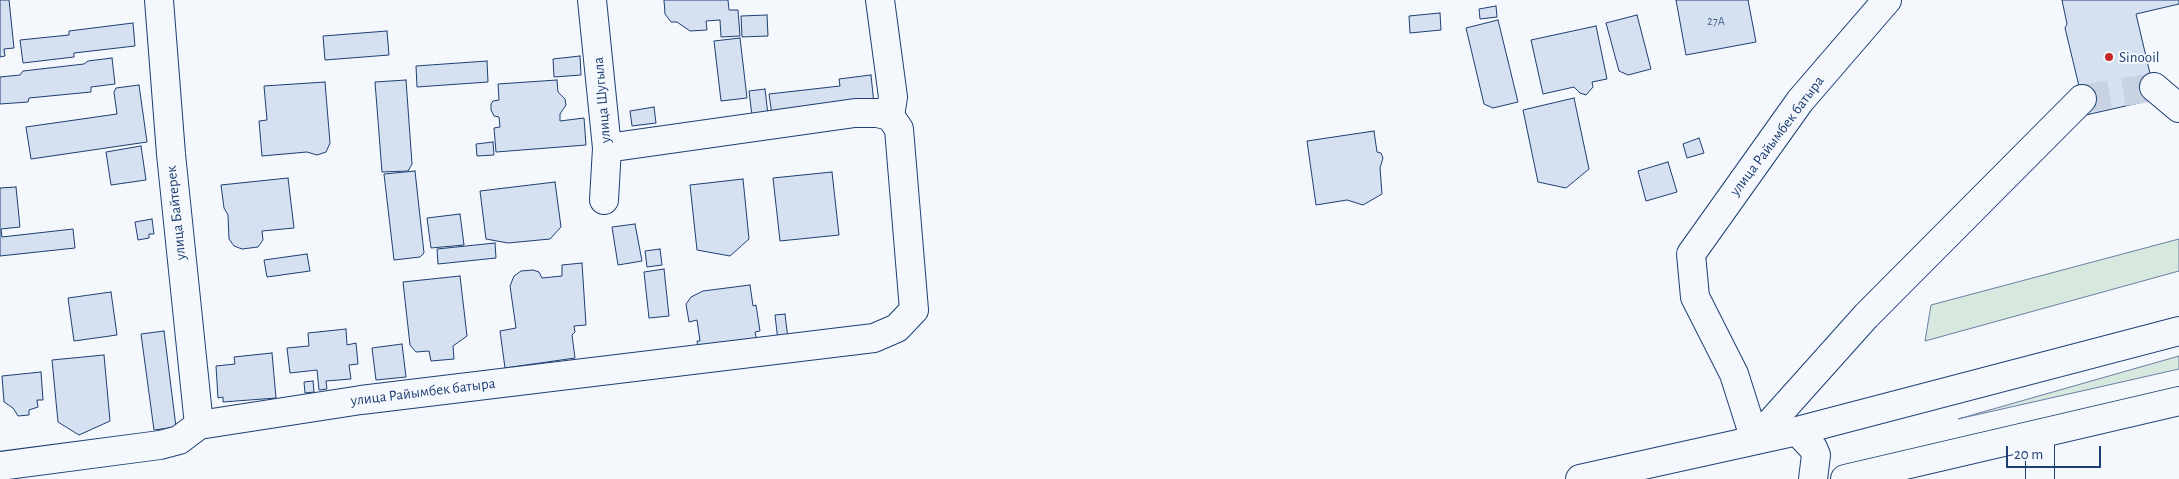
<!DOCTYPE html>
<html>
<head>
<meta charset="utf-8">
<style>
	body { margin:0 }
	#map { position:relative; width:2179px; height:479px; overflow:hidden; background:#f4f7fb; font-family:"Alegreya Sans",sans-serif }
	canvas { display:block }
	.scale { position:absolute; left:2006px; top:446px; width:95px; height:22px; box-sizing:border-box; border:2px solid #1d3f73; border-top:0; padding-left:6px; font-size:15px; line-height:18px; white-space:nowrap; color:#1d3f73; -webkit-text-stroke:4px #f4f7fb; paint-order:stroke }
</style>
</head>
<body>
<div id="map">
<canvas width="2179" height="479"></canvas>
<div class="scale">20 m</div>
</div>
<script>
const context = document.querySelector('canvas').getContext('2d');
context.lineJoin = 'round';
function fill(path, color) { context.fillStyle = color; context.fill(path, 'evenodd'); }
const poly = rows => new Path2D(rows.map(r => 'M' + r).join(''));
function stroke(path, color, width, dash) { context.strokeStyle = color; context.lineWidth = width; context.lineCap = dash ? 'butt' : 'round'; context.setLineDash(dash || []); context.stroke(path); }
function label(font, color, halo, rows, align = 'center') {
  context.font = font + ' "Alegreya Sans",sans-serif'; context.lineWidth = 4; context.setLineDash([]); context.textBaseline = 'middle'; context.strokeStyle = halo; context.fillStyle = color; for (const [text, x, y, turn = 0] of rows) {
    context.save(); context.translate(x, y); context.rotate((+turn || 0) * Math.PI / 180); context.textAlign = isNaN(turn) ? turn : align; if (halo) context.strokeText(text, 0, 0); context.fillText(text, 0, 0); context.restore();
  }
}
const green = poly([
	[2179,239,2179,271,1925,341,1931,305,2179,239],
	[2179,356,2179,369,1958,419,2179,356]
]);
const building = poly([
	[0,0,9,0,14,48,4,49,5,56,0,57,0,0],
	[664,0,728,0,729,10,738,10,740,36,721,37,720,20,706,21,707,30,690,31,677,22,671,22,665,14,664,0],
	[1676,0,1748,0,1756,42,1686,55,1676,0],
	[2062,0,2179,0,2179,4,2136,14,2156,99,2086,115,2065,28,2067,24,2062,0],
	[1496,6,1497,17,1480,19,1479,9,1496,6],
	[1440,13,1441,30,1410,33,1409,16,1440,13],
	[767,15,768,36,742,37,741,16,767,15],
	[1637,15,1651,69,1628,75,1619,71,1606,23,1637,15],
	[1498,20,1518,102,1493,108,1484,104,1466,28,1498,20],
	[133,23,135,46,74,53,74,57,23,63,20,40,69,35,69,31,133,23],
	[1596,26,1607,79,1592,82,1593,87,1586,95,1580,93,1574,87,1543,94,1531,40,1596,26],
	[387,31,389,55,325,60,323,36,387,31],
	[740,38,747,98,721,101,714,41,740,38],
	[580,56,581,75,554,77,553,59,580,56],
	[112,58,115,84,91,87,91,92,29,98,28,102,0,104,0,77,20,75,23,71,84,64,88,61,112,58],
	[487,61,488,82,417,87,416,66,487,61],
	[871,75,874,104,772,115,769,94,840,86,839,79,871,75],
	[406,80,412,164,408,171,382,172,375,82,406,80],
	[557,80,558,92,565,99,566,105,560,114,560,121,584,118,586,145,496,152,494,128,500,127,499,117,494,116,491,110,491,104,493,101,499,100,498,84,557,80],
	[325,82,330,143,326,152,317,155,307,152,262,156,259,121,267,120,264,86,325,82],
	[139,85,147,142,31,159,26,127,117,114,114,92,116,88,139,85],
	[765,89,768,115,752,116,749,91,765,89],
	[1574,98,1589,169,1566,188,1538,182,1523,110,1574,98],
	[654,107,656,123,632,126,630,111,654,107],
	[1374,131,1377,152,1381,153,1383,158,1380,168,1382,194,1363,205,1347,200,1316,205,1307,141,1374,131],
	[1699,138,1704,153,1687,158,1683,144,1699,138],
	[493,142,494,155,477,156,476,144,493,142],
	[141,146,146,180,111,185,106,152,141,146],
	[1668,162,1677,192,1646,201,1638,171,1668,162],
	[415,171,424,253,420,257,394,260,384,174,415,171],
	[832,172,839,235,780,241,773,178,832,172],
	[288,178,294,228,262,231,263,240,258,247,242,249,234,246,229,239,228,215,224,208,221,185,288,178],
	[743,179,749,239,730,256,697,250,690,185,743,179],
	[555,182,561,227,550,239,508,243,486,239,480,191,555,182],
	[16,187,20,227,1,229,2,237,73,229,75,248,0,256,0,188,16,187],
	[460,214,464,245,431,248,427,218,460,214],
	[152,219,154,234,149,234,149,238,138,240,135,222,152,219],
	[635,224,642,261,618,265,612,227,635,224],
	[495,243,496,258,438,264,437,249,495,243],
	[660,249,662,265,647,267,645,251,660,249],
	[307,254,310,271,267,277,264,260,307,254],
	[582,263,586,325,574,326,575,332,572,335,575,358,505,368,500,331,516,328,510,286,514,276,521,271,533,270,539,272,542,278,562,276,562,265,582,263],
	[664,269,669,316,649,318,644,272,664,269],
	[460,276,467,336,453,346,454,359,431,361,429,351,416,352,410,345,403,282,460,276],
	[750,285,753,306,756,305,760,331,755,332,758,346,699,355,697,341,700,341,697,320,689,322,686,304,691,297,703,291,750,285],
	[111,292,117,335,74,341,68,298,111,292],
	[785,314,788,339,778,341,775,315,785,314],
	[346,329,347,345,356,343,358,364,349,365,351,379,326,381,327,389,319,390,317,370,290,373,287,348,309,346,308,333,346,329],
	[164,331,176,427,154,430,141,334,164,331],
	[402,344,406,377,376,380,372,348,402,344],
	[272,353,276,398,223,402,223,397,218,398,216,366,235,364,234,357,272,353],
	[104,355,110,421,79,435,58,422,52,360,104,355],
	[41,372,43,400,37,400,38,407,29,410,29,415,18,416,13,408,4,402,2,376,41,372],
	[313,381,314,392,305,393,304,382,313,381]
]);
const minorTunnel = poly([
	[2082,99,2154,87]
]);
const minor = poly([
	[159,0,171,154,199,425],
	[592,0,607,148,604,200],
	[880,0,893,97,890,116],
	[2154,87,2179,108],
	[1755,440,1734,374,1695,297,1691,254,1800,101,1887,0],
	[1755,440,1866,316,2082,99],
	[0,466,160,445,179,440,199,425,361,400,874,338,897,328,914,310,899,129,890,116,877,113,855,113,607,148],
	[2040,479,2040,434]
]);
const highway = poly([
	[1797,431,1813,448,1816,455,1813,479],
	[1580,479,1797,431,2179,331],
	[1845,479,2179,401]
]);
const markers = [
	[2109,57,5,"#c62828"]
];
const numberNames = [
	["27А",1716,21]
];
const poiNames = [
	["Sinooil",2119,57]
];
const streetNames = [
	["улица Шугыла",602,100,-95],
	["улица Райымбек батыра",1777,136,-53],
	["улица Байтерек",176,213,-96],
	["улица Райымбек батыра",423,392,-7]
];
fill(green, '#d7e8df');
stroke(green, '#687fa3', 1);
fill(building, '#d5e0f0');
stroke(building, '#1d3f73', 1);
stroke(minorTunnel, '#c9d2e0', 28, [28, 14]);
stroke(minor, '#1d3f73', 30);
stroke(highway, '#1d3f73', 30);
stroke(minor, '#f4f7fb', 28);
stroke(highway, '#f4f7fb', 28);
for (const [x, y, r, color] of markers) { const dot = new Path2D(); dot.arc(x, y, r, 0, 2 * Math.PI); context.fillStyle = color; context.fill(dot); stroke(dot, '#f4f7fb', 2); }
label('12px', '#4b6792', null, numberNames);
label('15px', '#1d3f73', '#f4f7fb', poiNames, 'left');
label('15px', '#1d3f73', '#f4f7fb', streetNames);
</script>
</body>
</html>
